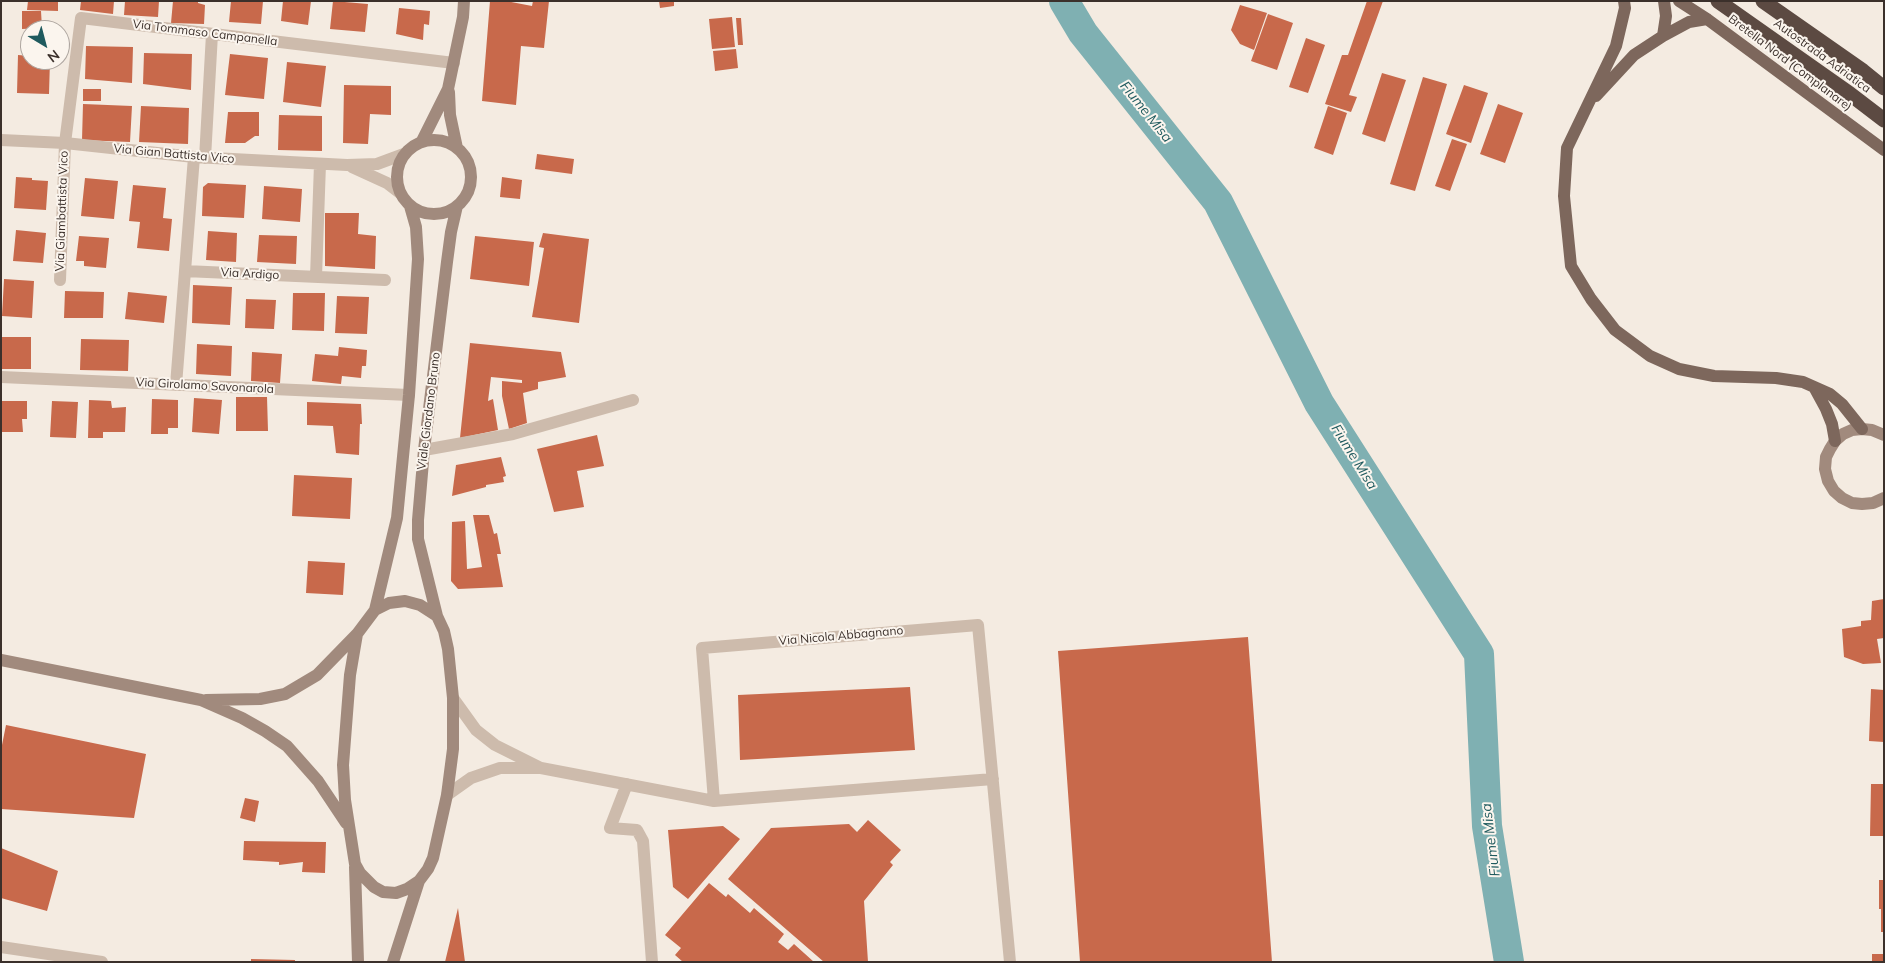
<!DOCTYPE html>
<html>
<head>
<meta charset="utf-8">
<style>
	body { margin:0 }
	#map { position:relative; width:1885px; height:963px; overflow:hidden; background:#f4ebe1; font-family:Mulish,sans-serif }
	canvas { display:block }
	.frame { position:absolute; inset:0; border:2px solid #3b302b; pointer-events:none }
	.north { position:absolute; left:20px; top:20px; width:50px; height:50px; box-sizing:border-box; background:#fbf5ee; border:1px solid #aea6a0; border-radius:50%; rotate:143deg; font-size:14px; font-weight:700; line-height:20px; text-align:center; color:#3b302b }
	.north::after { content:''; display:block; margin:auto; width:18px; height:22px; background:#1f5a5e; clip-path:polygon(50% 0,100% 100%,50% 72%,0 100%) }
</style>
</head>
<body>
<div id="map">
<canvas width="1885" height="963"></canvas>
<div class="frame"></div>
<div class="north">N</div>
</div>
<script>
const context = document.querySelector('canvas').getContext('2d');
context.lineJoin = 'round';
const poly = rows => new Path2D(rows.map(r => 'M' + r).join(''));
function stroke(path, color, width, dash) { context.strokeStyle = color; context.lineWidth = width; context.lineCap = dash ? 'butt' : 'round'; context.setLineDash(dash || []); context.stroke(path); }
function fill(path, color) { context.fillStyle = color; context.fill(path, 'evenodd'); }
function label(font, color, halo, rows, align = 'center') {
  context.font = font + ' Mulish,sans-serif'; context.lineWidth = 4; context.setLineDash([]); context.textBaseline = 'middle'; context.strokeStyle = halo; context.fillStyle = color; for (const [text, x, y, turn = 0] of rows) {
    context.save(); context.translate(x, y); context.rotate((+turn || 0) * Math.PI / 180); context.textAlign = isNaN(turn) ? turn : align; if (halo) context.strokeText(text, 0, 0); context.fillText(text, 0, 0); context.restore();
  }
}
const river = poly([
	[1064,1,1083,33,1218,202,1319,403,1479,654,1487,826,1509,962]
]);
const building = poly([
	[28,1,58,1,58,11,27,10],
	[81,1,114,1,113,14,80,10],
	[125,1,159,1,158,17,124,15],
	[173,1,198,1,198,3,205,5,204,24,171,23],
	[231,1,263,1,261,24,229,22],
	[283,1,311,1,308,25,281,21],
	[333,1,368,4,365,32,330,29],
	[490,1,506,1,532,6,533,1,549,1,544,48,521,46,516,105,482,101],
	[659,1,674,1,674,6,660,8],
	[1367,1,1383,1,1349,95,1357,97,1351,112,1325,104,1342,55,1348,55],
	[1240,5,1267,13,1254,50,1240,44,1231,30],
	[399,8,430,11,429,25,424,24,423,40,396,34],
	[22,11,41,11,42,28,22,29],
	[1268,14,1293,23,1277,70,1251,61],
	[732,17,735,47,712,49,709,19],
	[736,18,741,18,743,45,738,45],
	[1306,38,1325,45,1308,93,1289,87],
	[86,46,133,47,132,83,85,79],
	[736,49,738,68,715,71,713,51],
	[144,53,192,54,191,90,143,84],
	[230,54,268,58,264,99,225,95],
	[18,55,30,56,30,60,50,60,49,94,17,93],
	[287,62,326,66,321,107,283,102],
	[1382,73,1406,80,1385,142,1362,134],
	[1423,77,1447,84,1415,191,1390,184],
	[344,85,391,86,391,115,370,114,368,144,343,143],
	[1464,85,1488,93,1471,143,1446,134],
	[83,89,101,89,101,101,83,101],
	[83,104,132,106,130,142,82,140],
	[1498,104,1523,113,1505,163,1480,154],
	[141,106,189,108,188,144,139,142],
	[1328,106,1347,113,1333,155,1314,148],
	[228,112,259,112,259,136,255,136,245,143,225,143],
	[279,115,322,116,322,151,278,150],
	[1452,139,1467,144,1450,191,1435,186],
	[537,154,574,159,572,174,535,169],
	[16,177,32,178,32,180,48,181,46,210,14,208],
	[502,177,522,180,520,199,500,197],
	[85,178,118,181,114,219,81,216],
	[208,183,246,185,244,218,202,216,203,187],
	[133,185,166,188,163,218,172,219,169,251,137,248,140,222,129,221],
	[264,186,302,189,300,222,262,219],
	[325,213,359,213,358,234,376,236,375,269,325,266],
	[16,230,46,233,43,263,13,261],
	[208,231,237,233,236,262,206,260],
	[543,233,589,239,579,323,532,317,544,248,539,247],
	[259,235,297,236,296,264,257,262],
	[79,236,109,238,106,268,84,266,84,261,76,261],
	[475,236,534,242,529,286,470,279],
	[4,279,34,281,32,318,2,316],
	[193,285,232,287,230,325,192,323],
	[65,291,104,292,103,318,64,318],
	[128,292,167,296,164,323,125,319],
	[293,293,325,293,324,331,292,330],
	[337,296,369,297,367,334,335,333],
	[246,299,276,300,274,329,245,328],
	[1,337,31,337,31,369,1,369],
	[81,339,129,340,128,371,80,370],
	[470,343,561,352,566,377,538,382,538,389,523,393,527,423,509,429,502,396,502,381,522,383,522,380,491,377,488,401,493,399,498,430,460,438],
	[197,344,232,346,231,376,196,374],
	[339,347,367,350,366,366,362,366,361,378,342,376,341,384,312,381,315,354,338,356],
	[252,352,282,354,280,383,251,381],
	[236,397,267,397,268,431,236,431],
	[194,398,222,400,219,434,192,432],
	[152,399,178,400,178,428,168,428,168,434,151,434],
	[89,400,111,401,112,408,126,407,125,432,103,432,103,438,88,438],
	[1,401,27,401,27,419,22,419,23,432,1,432],
	[52,401,78,402,76,438,50,437],
	[307,402,361,404,362,424,360,424,359,455,336,453,333,426,307,425],
	[597,435,604,466,577,471,584,507,554,512,537,449],
	[501,457,506,476,503,477,504,482,486,485,486,487,452,496,456,465],
	[294,475,352,478,350,519,292,516],
	[473,515,489,515,494,534,497,533,501,554,497,554,503,587,458,589,451,581,452,522,465,521,467,569,482,567],
	[308,561,345,563,343,595,306,593],
	[1884,599,1884,638,1877,639,1881,663,1863,664,1844,657,1842,629,1861,626,1861,621,1871,620,1872,601],
	[1248,637,1272,962,1080,962,1058,651],
	[910,687,915,750,740,760,738,695],
	[1871,689,1884,690,1884,742,1869,741],
	[6,725,146,754,134,818,1,809,1,750],
	[1871,784,1884,784,1884,836,1870,836],
	[245,798,259,801,255,822,240,818],
	[868,820,901,850,890,862,893,865,864,901,868,962,824,962,728,879,771,828,849,824,857,832],
	[723,826,740,839,688,899,673,887,668,830],
	[244,841,326,842,325,873,302,872,303,862,279,865,279,862,243,860],
	[1,848,58,871,47,911,1,898],
	[1879,880,1884,880,1884,932,1881,932,1881,909,1879,909],
	[709,883,726,897,728,894,750,913,754,908,784,934,778,942,788,950,794,944,814,962,683,962,675,955,681,948,665,935],
	[458,908,465,962,445,962],
	[1872,954,1884,954,1884,962,1872,962],
	[251,959,295,960,295,962,251,962]
]);
const street = poly([
	[1,140,65,143,194,157,347,165,377,164,404,154],
	[205,158,212,34],
	[352,167,387,183,400,193],
	[185,271,385,280],
	[316,277,320,164],
	[60,280,65,143,81,18,454,63],
	[1,377,409,395],
	[176,385,194,157],
	[424,450,513,434,633,400],
	[453,698,476,730,495,745,539,767],
	[627,784,610,828,637,830,643,841,652,962],
	[447,795,471,778,500,768,541,768,714,801,702,648,978,625,1010,962],
	[714,801,993,779],
	[1,947,102,962]
]);
const secondary = poly([
	[449,92,450,115,457,148],
	'397 177a37 37 0 1 1 74 0a37 37 0 1 1-74 0Z',
	[422,141,448,89,463,17,464,1],
	[1884,435,1872,430,1862,429,1852,430,1843,434,1835,441,1830,449,1826,457,1825,469,1828,481,1834,491,1842,498,1852,503,1862,504,1873,503,1884,498],
	[375,610,389,603,405,601,420,605,437,616,444,631,448,649,453,698,453,749,447,795,433,858,428,869,419,881,407,889,396,893,383,892,374,887,360,873,355,864,345,800,343,765,350,675,357,634,375,610,397,518,409,395,418,259,416,227,410,206],
	[437,616,418,539,418,520,424,450,447,262,451,232,457,206],
	[1,660,201,700,242,718,265,731,287,746,318,781,346,823],
	[206,700,260,699,285,694,317,675,357,634],
	[355,867,358,962],
	[393,962,419,881]
]);
const primary = poly([
	[1624,1,1625,8,1616,46,1567,148,1564,196,1571,266,1591,299,1615,330,1650,356,1679,369,1714,376,1776,378,1803,382,1830,394,1842,404,1862,429],
	[1679,1,1707,19,1884,150],
	[1663,36,1666,16,1664,1],
	[1596,96,1634,55,1663,36,1689,22,1707,19],
	[1814,387,1826,409,1832,424,1835,441]
]);
const highway = poly([
	[1718,1,1850,94,1884,120],
	[1763,1,1863,71,1884,88]
]);
const streetNames = [
	["Via Tommaso Campanella",205,33,7],
	["Autostrada Adriatica",1822,56,36],
	["Bretella Nord (Complanare)",1790,63,37],
	["Via Gian Battista Vico",174,154,5],
	["Via Giambattista Vico",62,211,-88],
	["Via Ardigo",250,274,3],
	["Via Girolamo Savonarola",205,386,3],
	["Viale Giordano Bruno",429,411,-83],
	["Via Nicola Abbagnano",841,636,-5]
];
const waterNames = [
	["Fiume Misa",1146,112,51],
	["Fiume Misa",1354,457,58],
	["Fiume Misa",1491,840,-97]
];
stroke(river, '#7fb0b2', 30);
fill(building, '#c8694b');
stroke(street, '#cdbbac', 12);
stroke(secondary, '#a18a7d', 12);
stroke(primary, '#7d675c', 12);
stroke(highway, '#5c4a42', 15);
label('12px', '#3b302b', '#fbf5ee', streetNames);
label('italic 14px', '#1f5a5e', '#fbf5ee', waterNames);
</script>
</body>
</html>
